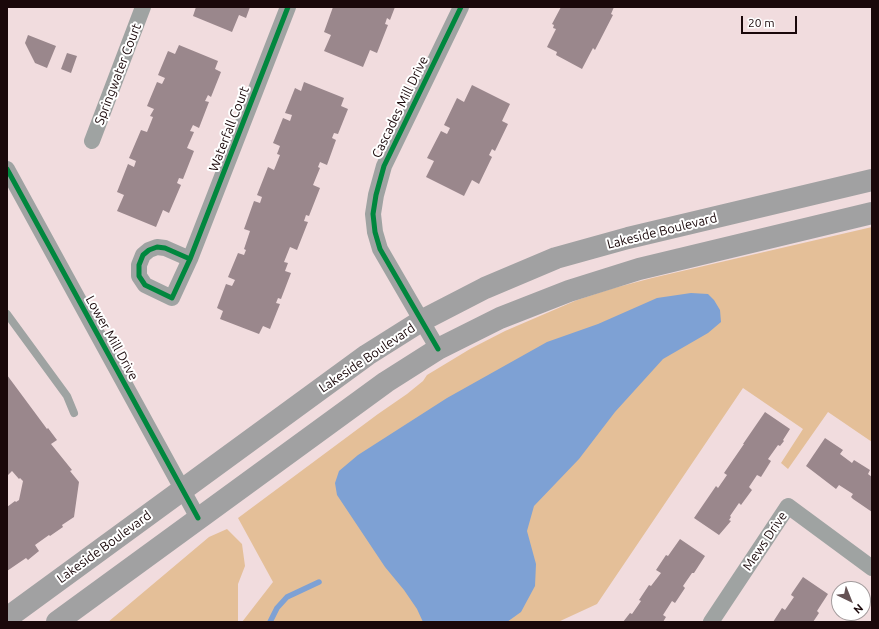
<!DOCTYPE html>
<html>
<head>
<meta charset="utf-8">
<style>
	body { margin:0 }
	#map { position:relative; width:879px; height:629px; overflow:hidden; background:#f1dcde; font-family:Ubuntu,sans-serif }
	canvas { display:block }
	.frame { position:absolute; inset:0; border:8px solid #1a080a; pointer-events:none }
	.north { position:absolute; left:831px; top:581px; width:40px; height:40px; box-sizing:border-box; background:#fff; border:1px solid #a39c9d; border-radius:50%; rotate:137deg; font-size:11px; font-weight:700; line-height:16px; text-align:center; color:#1a080a }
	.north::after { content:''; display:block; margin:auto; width:14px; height:18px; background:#655254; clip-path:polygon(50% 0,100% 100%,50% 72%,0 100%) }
	.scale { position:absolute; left:741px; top:16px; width:56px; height:18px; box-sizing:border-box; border:2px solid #1a080a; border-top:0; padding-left:5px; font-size:12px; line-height:14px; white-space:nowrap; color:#1a080a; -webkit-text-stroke:3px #fff; paint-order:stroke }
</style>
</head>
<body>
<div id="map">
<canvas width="879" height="629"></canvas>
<div class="frame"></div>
<div class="north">N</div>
<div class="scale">20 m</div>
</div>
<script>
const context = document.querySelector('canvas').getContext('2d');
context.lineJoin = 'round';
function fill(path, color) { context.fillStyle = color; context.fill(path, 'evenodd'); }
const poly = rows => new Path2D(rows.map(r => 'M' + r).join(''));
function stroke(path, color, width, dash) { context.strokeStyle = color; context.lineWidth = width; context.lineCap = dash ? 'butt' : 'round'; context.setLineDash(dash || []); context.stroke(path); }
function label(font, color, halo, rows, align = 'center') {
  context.font = font + ' Ubuntu,sans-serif'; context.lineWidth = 4; context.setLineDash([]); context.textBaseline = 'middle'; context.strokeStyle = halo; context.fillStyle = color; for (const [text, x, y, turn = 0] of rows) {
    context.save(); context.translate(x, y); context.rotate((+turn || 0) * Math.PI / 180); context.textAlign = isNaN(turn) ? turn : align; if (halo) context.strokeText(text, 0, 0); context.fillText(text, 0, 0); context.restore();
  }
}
const green = poly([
	[872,227,872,442,828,412,788,469,781,463,803,429,743,388,597,604,558,622,242,622,273,582,238,518,378,414,407,394,423,381,427,375,470,349,505,331,577,300,614,288,652,278],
	[227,529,242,544,245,566,238,584,238,622,108,622,209,537]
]);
const water = poly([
	[691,293,708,294,714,300,720,310,721,322,708,333,663,359,615,412,579,459,534,506,527,531,536,564,535,586,521,612,507,622,423,622,417,609,404,590,385,567,337,495,335,483,339,471,358,455,447,398,547,342,598,324,657,298]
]);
const stream = poly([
	[270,622,277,608,287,597,319,582]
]);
const building = poly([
	[196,7,250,7,246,18,239,15,232,32,193,16],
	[333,7,395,7,390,20,387,18,385,24,388,25,377,53,370,50,363,67,324,51,331,35,324,32],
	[561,7,614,7,611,14,613,15,595,50,593,48,582,69,556,55,557,52,547,47,556,29,553,28,554,25,552,24],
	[28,35,56,46,47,68,35,63,25,43],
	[179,45,218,61,215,69,221,72,211,97,208,95,205,101,209,102,199,128,193,125,190,131,194,132,187,148,194,151,183,179,179,178,177,183,181,185,169,213,163,210,156,227,117,211,124,195,117,192,128,164,134,167,136,161,129,158,141,130,147,132,153,117,150,116,154,109,147,106,157,82,162,84,165,78,158,75,168,51,175,54],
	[67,53,77,56,71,73,61,69],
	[304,82,344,98,341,106,348,109,338,134,334,133,332,138,336,140,327,165,320,162,318,167,320,168,313,185,320,188,309,216,306,215,304,221,308,222,297,250,290,247,284,262,288,263,285,271,291,273,281,299,278,298,276,303,280,304,270,329,263,326,259,334,220,319,223,311,217,308,226,284,232,286,235,280,228,277,238,253,244,255,246,250,244,249,250,231,244,229,254,201,260,203,262,197,257,195,268,167,274,170,280,155,277,154,280,146,273,143,283,118,290,121,292,115,285,113,295,88,301,91],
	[472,85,510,104,502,121,508,124,495,151,492,149,489,155,492,157,479,184,472,180,464,196,426,177,434,161,427,158,441,131,447,134,450,128,444,125,457,98,464,102],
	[7,375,47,429,48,428,57,440,51,444,72,470,70,471,79,482,74,517,62,525,63,527,50,536,49,535,35,545,39,551,28,560,26,558,7,571,7,507,15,501,16,502,19,500,23,481,20,478,19,479,12,471,7,476],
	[765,412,790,429,783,440,784,441,780,446,778,445,768,459,771,461,761,477,757,475,749,487,752,490,741,505,739,503,730,516,731,517,729,520,731,521,719,535,694,518,716,486,718,488,727,475,724,473,744,444,743,444],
	[825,438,843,450,840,454,852,463,854,460,870,470,868,474,872,477,872,512,853,499,851,497,853,494,839,485,836,489,806,466],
	[680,539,705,556,694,573,692,573,683,586,685,588,675,603,672,601,663,615,666,617,663,622,623,622,630,613,632,614,641,601,639,600,649,585,651,586,661,573,656,570,666,555,668,556],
	[803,577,828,594,817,611,819,613,813,622,773,622,782,608,785,610,794,597,791,595,792,593]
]);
const lane = poly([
	[7,314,67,396,74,413]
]);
const street = poly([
	[92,141,143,7],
	[7,169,198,518],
	[190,259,165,248,157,247,149,250,143,255,139,265,139,276,145,285,172,298,190,259,288,7],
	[438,349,380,249,375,232,373,214,376,195,384,166,461,7],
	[711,622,788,506,872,568]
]);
const secondary = poly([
	[7,618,367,355,421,321,485,288,556,258,628,238,872,180],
	[57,622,386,382,438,349,500,318,569,291,639,269,872,213]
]);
const cycleway = poly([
	[7,169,198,518],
	[190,259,165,248,157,247,149,250,143,255,139,265,139,276,145,285,172,298,190,259,288,7],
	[438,349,380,249,375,232,373,214,376,195,384,166,461,7]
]);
const streetNames = [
	["Springwater Court",118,74,-69],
	["Cascades Mill Drive",400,107,-64],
	["Waterfall Court",229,129,-69],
	["Lakeside Boulevard",662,231,-14],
	["Lower Mill Drive",112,338,61],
	["Lakeside Boulevard",367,358,-34],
	["Mews Drive",765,541,-56],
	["Lakeside Boulevard",104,547,-36]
];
fill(green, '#e4bf98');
fill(water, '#7ea1d4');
stroke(stream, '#7ea1d4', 5.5);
fill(building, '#9a878c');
stroke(lane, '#9fa3a2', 8);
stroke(street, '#9fa3a2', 16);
stroke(secondary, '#a1a1a2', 22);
stroke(cycleway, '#00873e', 5);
label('13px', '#1a080a', '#fff', streetNames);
</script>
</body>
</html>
